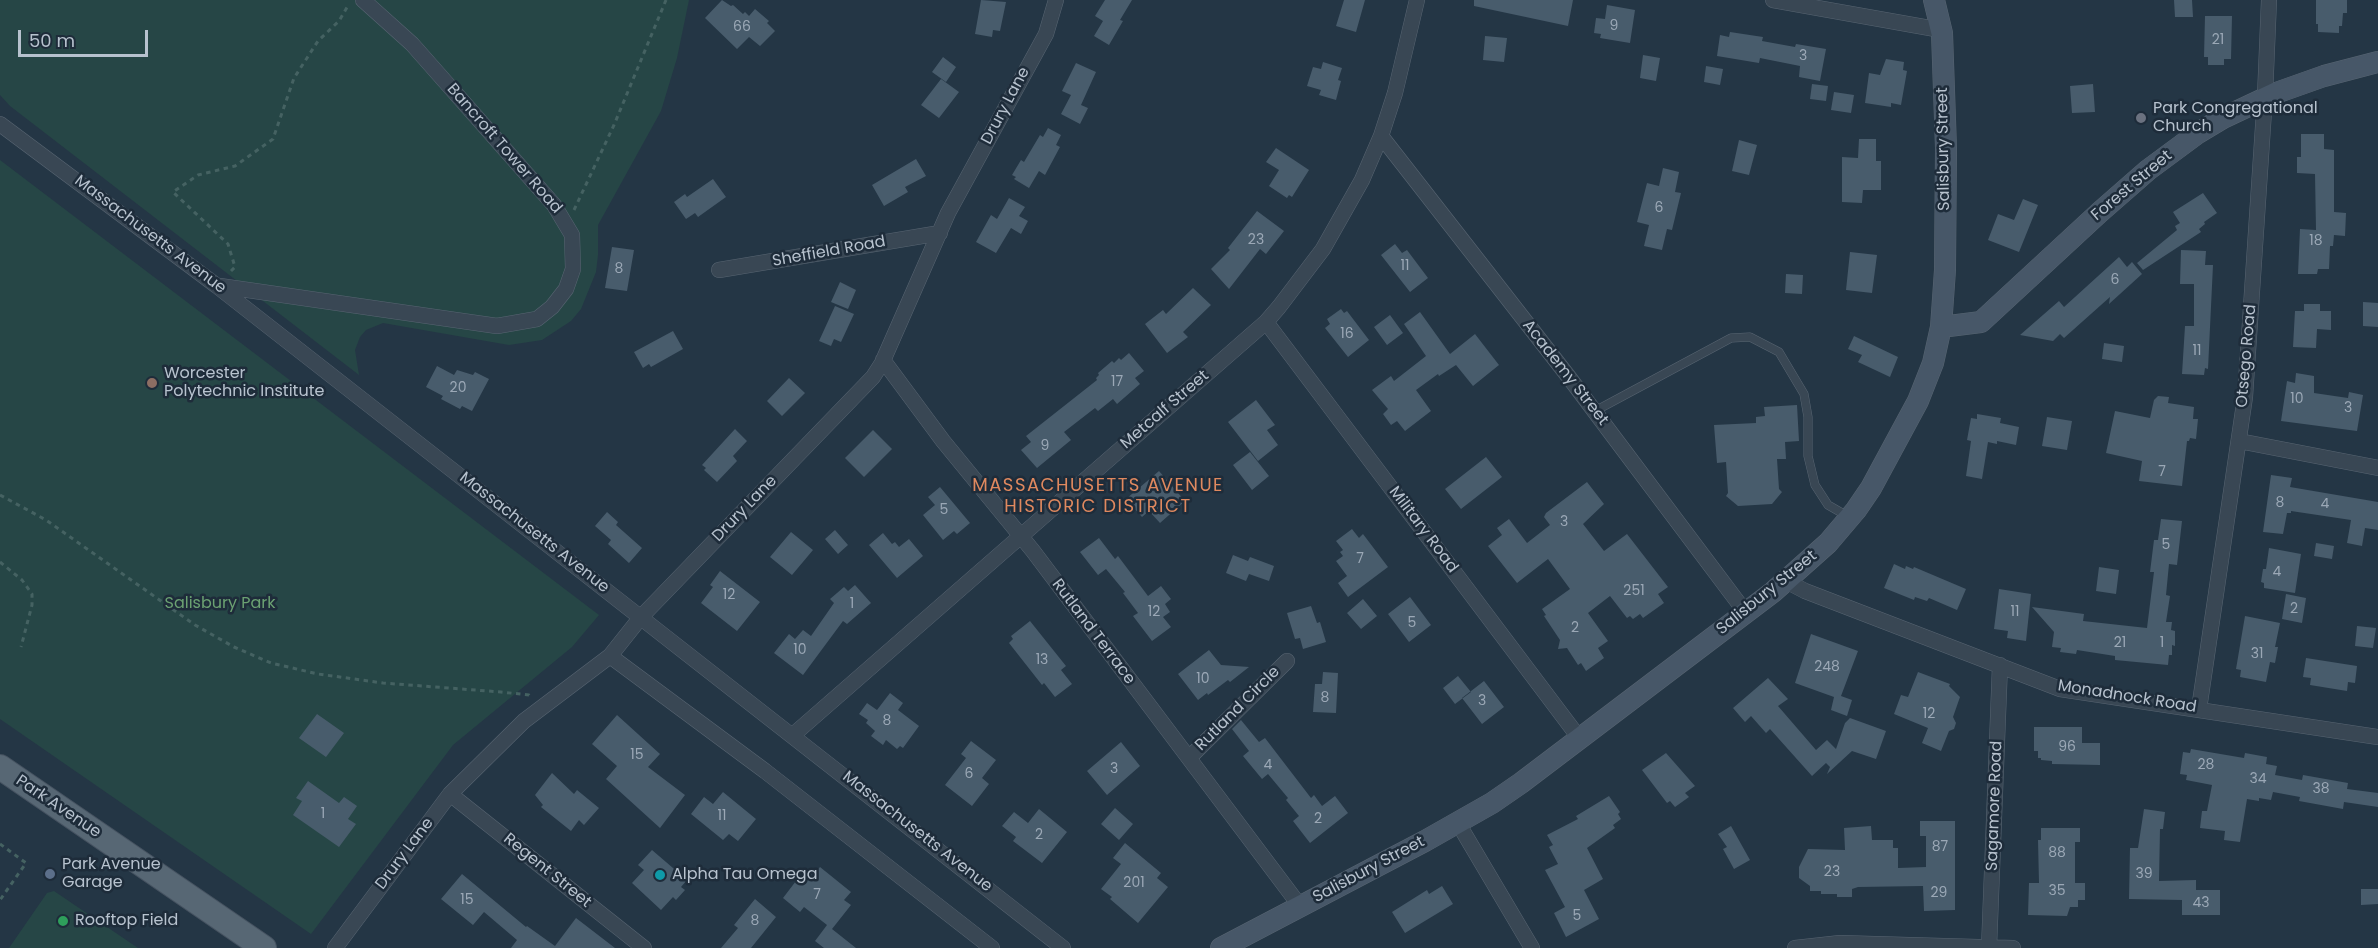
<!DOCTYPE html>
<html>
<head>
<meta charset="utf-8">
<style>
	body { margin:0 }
	#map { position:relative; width:2378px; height:948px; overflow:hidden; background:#243645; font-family:Poppins,sans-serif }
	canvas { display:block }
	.scale { position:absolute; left:18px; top:30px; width:130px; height:27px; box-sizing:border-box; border:3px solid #b7c2ce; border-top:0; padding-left:8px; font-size:18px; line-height:21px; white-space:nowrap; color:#b7c2ce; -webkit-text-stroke:4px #1e2c3a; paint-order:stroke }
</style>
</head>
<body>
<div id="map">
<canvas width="2378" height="948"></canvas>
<div class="scale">50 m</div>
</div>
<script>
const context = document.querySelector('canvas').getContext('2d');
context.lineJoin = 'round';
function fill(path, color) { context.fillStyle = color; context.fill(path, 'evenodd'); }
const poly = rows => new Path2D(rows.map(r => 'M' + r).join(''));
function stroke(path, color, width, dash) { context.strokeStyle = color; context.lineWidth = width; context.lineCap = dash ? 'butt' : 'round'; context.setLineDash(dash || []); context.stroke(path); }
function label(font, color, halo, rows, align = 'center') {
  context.font = font + ' Poppins,sans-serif'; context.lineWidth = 5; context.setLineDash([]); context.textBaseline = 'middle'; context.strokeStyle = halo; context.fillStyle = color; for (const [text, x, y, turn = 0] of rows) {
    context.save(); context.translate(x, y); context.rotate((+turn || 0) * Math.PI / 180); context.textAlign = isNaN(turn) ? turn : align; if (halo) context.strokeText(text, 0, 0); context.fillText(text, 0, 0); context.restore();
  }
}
const green = poly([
	[0,0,689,0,677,58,661,111,598,225,598,255,596,272,581,309,571,321,542,340,509,345,383,323,366,330,360,337,355,350,359,375,10,106,0,95],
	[0,160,599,615,572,647,453,745,311,934,0,719],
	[54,891,138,948,9,948,47,893]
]);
const building = poly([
	[722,0,731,6,733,5,743,14,745,12,749,16,755,9,769,21,767,23,775,31,760,46,749,37,737,49,705,18],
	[981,0,1006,2,1000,31,993,30,992,37,975,34],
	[1105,0,1132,0,1120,20,1123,21,1109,45,1094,36,1103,21,1095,16],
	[1344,0,1365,0,1356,32,1336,26],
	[1474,0,1573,0,1568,26,1474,6],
	[2174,0,2192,0,2193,17,2175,17],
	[2316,0,2347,0,2347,13,2343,13,2342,26,2339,26,2339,33,2318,32,2318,24,2316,24],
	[1607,5,1635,10,1630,43,1600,38,1601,34,1594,33,1596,18,1605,19],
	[2205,16,2232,16,2231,59,2224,59,2224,65,2208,65,2208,57,2204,57],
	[1730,32,1763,37,1762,41,1795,47,1796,44,1826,49,1820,81,1799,77,1800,66,1760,58,1759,63,1717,56,1720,35,1729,37],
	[1485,36,1507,38,1504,62,1483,60],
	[1643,55,1660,58,1656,81,1640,78],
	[943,57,956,67,946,82,932,72],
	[1886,59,1904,62,1903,70,1907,71,1901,105,1891,103,1891,107,1865,103,1869,73,1880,75],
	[1323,62,1342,68,1338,80,1341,81,1336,100,1319,95,1321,90,1307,86,1313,67,1321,69],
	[1076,63,1096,72,1081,105,1088,108,1080,124,1061,114,1071,95,1062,91],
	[1706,66,1723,69,1720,85,1704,82],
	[941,79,959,92,939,118,921,105],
	[1812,84,1828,86,1826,101,1810,99],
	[2093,84,2095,112,2072,113,2070,86],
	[1834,92,1854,95,1851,113,1831,110],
	[1048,128,1061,135,1056,145,1060,147,1045,175,1039,171,1029,188,1014,179,1016,177,1012,175,1021,160,1024,162,1040,135,1043,137],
	[2301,134,2324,134,2324,149,2334,150,2334,212,2346,213,2345,236,2334,235,2333,246,2330,246,2329,269,2318,269,2317,274,2298,274,2300,229,2316,230,2315,174,2297,173,2297,157,2301,157],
	[1859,139,1876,139,1876,161,1881,161,1881,190,1863,190,1862,203,1842,202,1842,157,1858,158],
	[1739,140,1757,145,1749,175,1732,171],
	[1276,148,1309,170,1292,197,1289,195,1287,198,1269,186,1279,170,1266,162],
	[916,159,926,176,905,187,908,192,884,206,872,185],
	[1663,168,1679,172,1675,192,1681,193,1672,230,1667,229,1662,250,1644,246,1649,225,1637,222,1647,183,1659,186],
	[713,179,726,197,698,217,695,213,686,219,674,202,685,194,687,197],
	[2203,193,2217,213,2204,222,2205,224,2199,229,2201,232,2143,270,2137,263,2177,230,2175,226,2180,223,2173,212],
	[1009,198,1025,207,1019,216,1028,221,1021,234,1011,228,996,253,976,242,991,215,997,219],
	[2023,199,2038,205,2019,252,1988,240,1998,214,2014,220],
	[1257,211,1284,231,1266,254,1260,249,1229,289,1211,269,1230,250,1228,248],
	[1395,244,1402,253,1407,250,1428,278,1410,292,1381,255],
	[612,247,634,250,627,291,605,288],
	[2181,250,2206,251,2205,265,2213,265,2208,369,2205,368,2204,375,2182,374,2185,326,2194,326,2194,284,2180,284],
	[1850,252,1877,255,1872,293,1846,290],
	[2119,257,2127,267,2132,262,2142,274,2109,304,2110,297,2064,338,2060,334,2053,341,2020,335,2059,301,2064,307],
	[1786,274,1803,275,1802,294,1785,293],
	[840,282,856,290,848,309,831,302],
	[1193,288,1211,305,1183,332,1188,337,1167,353,1145,324,1163,310,1166,314],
	[2363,302,2378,303,2378,327,2363,326],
	[2304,304,2320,304,2320,311,2331,311,2331,330,2317,329,2316,348,2293,347,2295,311,2304,311],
	[835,306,854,314,841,342,834,339,831,346,819,341],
	[1341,309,1344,313,1347,311,1369,340,1348,357,1325,328,1330,324,1327,319],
	[1420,312,1450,354,1475,334,1499,365,1473,386,1456,365,1439,376,1438,374,1416,390,1431,411,1405,431,1397,421,1391,425,1383,414,1388,409,1372,390,1391,376,1394,381,1426,356,1404,324],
	[1390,315,1403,333,1387,345,1374,327],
	[673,331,683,349,651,367,649,364,643,368,634,352],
	[1854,336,1898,357,1890,377,1858,362,1862,355,1848,349],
	[2104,343,2124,346,2122,362,2102,359],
	[1129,353,1144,371,1135,378,1140,384,1117,404,1113,399,1098,411,1095,408,1064,432,1071,440,1037,468,1021,450,1031,442,1026,436,1097,380,1096,378,1099,375,1098,373,1112,361,1114,363,1119,358,1121,360],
	[437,366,454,375,457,370,473,375,475,372,489,379,472,411,462,406,460,409,441,399,443,396,426,387],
	[2296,373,2314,376,2314,393,2348,398,2349,392,2363,395,2357,431,2281,421,2287,381,2295,383],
	[789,378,805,393,782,416,767,401],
	[2158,396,2169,397,2168,403,2194,407,2193,419,2198,419,2196,439,2190,438,2189,441,2187,441,2182,486,2139,481,2142,461,2106,453,2115,411,2150,418,2154,400],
	[1256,400,1275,425,1267,430,1278,445,1258,461,1228,422],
	[1797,405,1799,441,1785,442,1786,459,1777,459,1779,489,1782,492,1772,504,1738,506,1726,496,1728,493,1726,462,1717,463,1714,425,1756,423,1756,417,1765,416,1764,407],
	[1977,414,2001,418,2000,423,2019,427,2016,445,1997,441,1997,444,1988,442,1982,479,1966,476,1971,441,1967,440,1971,418,1977,419],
	[2047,417,2072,421,2067,450,2042,446],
	[735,429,747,441,733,456,737,461,717,482,704,470,706,468,702,465],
	[873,430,892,449,864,477,845,458],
	[1250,452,1269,476,1252,490,1233,465],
	[1486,457,1502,477,1461,509,1445,489],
	[1159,471,1185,501,1160,523,1149,511,1142,517,1126,499],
	[2271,475,2292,478,2290,487,2378,502,2378,530,2365,528,2362,546,2347,543,2351,520,2291,511,2291,513,2287,513,2283,534,2263,532],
	[1587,482,1604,504,1583,524,1604,551,1627,534,1668,587,1658,594,1664,603,1643,618,1640,614,1633,619,1630,616,1627,618,1610,596,1588,613,1608,641,1598,648,1604,658,1586,671,1581,663,1578,665,1567,648,1558,649,1560,640,1544,616,1546,615,1542,609,1570,589,1548,559,1517,583,1488,546,1502,535,1497,528,1509,519,1527,543,1550,525,1544,517,1546,513],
	[940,487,970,523,957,534,954,531,943,540,923,515,935,505,928,497],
	[607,512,618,522,616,525,642,548,629,563,608,544,611,540,595,526],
	[2161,519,2182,521,2177,565,2169,564,2166,595,2170,596,2166,622,2172,622,2171,630,2175,631,2175,646,2172,645,2172,655,2169,655,2168,665,2115,660,2115,656,2077,650,2076,654,2060,652,2061,648,2052,647,2054,632,2032,607,2084,614,2083,621,2147,628,2154,572,2150,572,2154,540,2158,540],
	[1352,529,1359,538,1363,534,1388,567,1348,597,1338,583,1347,576,1336,561,1343,556,1340,552,1343,550,1336,541],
	[835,530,848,545,838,554,825,539],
	[791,532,813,550,792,575,770,557],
	[883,533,892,544,895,542,899,547,909,539,923,556,897,578,869,545],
	[1099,538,1115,559,1118,556,1148,596,1161,586,1171,599,1165,604,1170,612,1163,617,1171,627,1152,641,1133,616,1138,613,1123,593,1125,592,1106,569,1098,575,1080,552],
	[2316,543,2334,546,2332,559,2314,556],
	[2269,548,2301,554,2295,593,2264,588,2264,583,2261,582,2263,569,2266,569],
	[1233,555,1248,561,1250,557,1274,566,1269,581,1249,574,1246,581,1226,573],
	[1894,564,1905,569,1906,566,1913,569,1914,567,1966,589,1957,610,1929,598,1927,601,1915,597,1914,600,1884,588],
	[2099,567,2119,570,2116,594,2096,591],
	[720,571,760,602,737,631,701,603,713,587,710,585],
	[855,585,871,603,847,624,843,621,803,675,774,653,789,634,795,639,803,630,811,636,834,603,830,599,844,587,848,591],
	[1999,589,2031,594,2026,641,2007,638,2008,631,1994,629],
	[2286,594,2306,598,2302,623,2282,619],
	[1410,597,1431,625,1409,642,1388,614],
	[1363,599,1377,616,1361,629,1347,613],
	[1311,606,1317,623,1320,622,1326,642,1303,649,1300,638,1295,639,1287,613],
	[2245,616,2280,623,2275,647,2278,647,2275,663,2270,662,2266,682,2240,677,2241,670,2236,669],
	[1030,621,1066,666,1061,670,1072,684,1055,697,1044,683,1042,685,1009,643,1013,639,1011,636],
	[2357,626,2376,628,2373,648,2355,646],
	[1811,634,1858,651,1841,696,1852,700,1847,716,1831,710,1834,697,1795,683],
	[1209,650,1221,665,1249,667,1230,682,1228,680,1208,695,1207,693,1198,700,1178,674],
	[2306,658,2357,666,2355,683,2348,682,2347,691,2310,685,2311,678,2303,677],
	[1323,672,1338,673,1336,713,1313,712,1315,684,1322,684],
	[1918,672,1950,684,1949,686,1960,697,1953,717,1956,723,1954,729,1949,731,1941,751,1922,743,1928,728,1894,714,1901,695,1908,697],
	[1458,676,1471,692,1455,704,1443,688],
	[1768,678,1788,699,1778,706,1816,750,1827,740,1836,749,1845,723,1850,718,1886,731,1876,759,1852,751,1827,774,1830,767,1826,763,1812,776,1770,729,1766,733,1751,716,1745,722,1733,708],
	[1484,681,1504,707,1482,724,1462,698],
	[890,693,903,703,898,710,919,726,903,748,900,746,897,749,886,740,883,745,871,736,875,731,866,723,868,720,859,714,867,703,877,710],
	[317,714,344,733,326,757,299,738],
	[617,715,660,754,648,767,685,795,660,828,606,779,617,766,592,744],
	[1241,720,1259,742,1265,738,1311,798,1314,795,1322,806,1335,796,1348,813,1310,843,1293,821,1299,816,1286,800,1288,798,1268,774,1262,779,1243,756,1249,751,1232,729],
	[2034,727,2082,727,2082,743,2100,743,2100,765,2052,764,2052,761,2041,760,2041,758,2038,758,2038,751,2034,751],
	[971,741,996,760,982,778,989,784,972,806,945,785,966,758,961,754],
	[1121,742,1140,766,1107,795,1087,771],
	[2191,749,2244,758,2245,753,2267,757,2266,764,2277,766,2275,775,2302,780,2303,775,2348,783,2347,789,2378,793,2378,807,2344,802,2343,809,2299,801,2300,797,2273,792,2271,800,2259,798,2259,801,2247,799,2240,842,2224,840,2225,831,2200,828,2202,811,2207,811,2212,785,2186,780,2187,775,2180,774,2183,752,2190,753],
	[1666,753,1695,786,1685,793,1689,797,1675,807,1670,801,1667,803,1642,770],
	[552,773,574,794,577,790,599,808,584,825,579,820,571,831,541,807,543,805,535,795],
	[308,781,339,803,344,797,357,806,348,819,356,824,339,847,293,815,302,801,296,798],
	[723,792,756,819,738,841,729,834,723,840,691,814,704,797,713,804],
	[1609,796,1620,812,1618,814,1621,819,1613,825,1615,828,1587,848,1603,879,1584,890,1599,919,1566,937,1554,913,1565,907,1545,870,1558,864,1549,847,1553,845,1547,835,1578,819,1576,816],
	[1115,808,1133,824,1119,840,1101,824],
	[1039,809,1067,832,1042,863,1013,841,1016,837,1002,826,1014,812,1028,823],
	[2144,809,2165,812,2163,829,2160,829,2159,881,2196,880,2196,890,2220,890,2220,915,2182,915,2182,900,2129,899,2130,848,2138,848],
	[1920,821,1955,821,1955,910,1924,911,1923,886,1858,887,1852,889,1852,897,1837,897,1837,894,1821,894,1821,891,1810,891,1810,886,1799,878,1799,867,1808,849,1845,850,1844,828,1871,826,1872,840,1893,840,1893,848,1898,848,1898,868,1926,867,1926,836,1920,836],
	[1731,826,1750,860,1734,869,1723,849,1727,847,1718,834],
	[2041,828,2080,828,2080,842,2075,842,2075,883,2085,883,2085,900,2078,900,2078,907,2070,907,2067,916,2028,915,2029,883,2039,883,2038,840,2041,840],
	[1125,843,1161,873,1157,878,1168,887,1138,923,1110,899,1112,897,1101,889,1121,864,1113,858],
	[652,850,687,880,681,887,685,890,676,900,673,897,661,910,632,883,644,870,638,865],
	[820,867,851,892,844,900,851,905,832,929,856,948,824,948,815,941,827,925,804,907,800,912,783,898,796,881,801,885,810,873,813,876],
	[462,874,526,927,527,926,555,946,576,918,615,948,511,948,517,940,484,912,473,925,441,899],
	[1442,886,1453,904,1405,933,1392,912,1427,890,1429,894],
	[2361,889,2378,889,2378,904,2361,905],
	[755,899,776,917,751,948,721,948,738,928,734,925]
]);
const path = poly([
	[574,210,614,125,666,0],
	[231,271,235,267,228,244,173,192,198,175,235,166,273,139,294,78,318,41,339,21,349,4],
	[0,495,46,520,195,625,234,647,271,663,318,674,383,683,501,692,529,695,531,697],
	[0,562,22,580,32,594,32,605,21,647],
	[0,844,26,863,0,900]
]);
const service = poly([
	[1595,411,1731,338,1750,337,1779,352,1804,394,1808,417,1808,456,1815,485,1828,505,1849,517]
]);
const minor = poly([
	[1773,0,1941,30],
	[0,124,217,286,1063,948],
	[1381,136,1568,376,1746,613],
	[719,270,940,233],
	[220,286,497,326,537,319,552,307,566,289,573,269,572,235,554,205,412,44,363,0],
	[1266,322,1580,739],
	[883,360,943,441,1033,551,1300,906],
	[2239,441,2378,468],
	[1786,581,1805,591,2060,689,2378,737],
	[610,656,765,771,992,948],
	[2199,709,2245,397,2265,96,2269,0],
	[793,735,1266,322,1279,307,1323,249,1362,180,1381,136,1395,93,1417,0],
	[1189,758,1287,661],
	[450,794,644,948],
	[1458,823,1532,948],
	[335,948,450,794,524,721,610,656,641,617,873,377,882,363,948,213,1046,34,1056,0],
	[1795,948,1840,943,2013,948],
	[1989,948,2000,665]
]);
const secondary = poly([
	[1941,327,1981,322,2100,212,2148,170,2198,133,2223,118,2276,93,2324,76,2378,62],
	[1221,948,1425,841,1492,803,1521,783,1773,592,1828,543,1856,510,1871,488,1918,401,1933,363,1941,327,1945,270,1946,148,1942,33,1934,0]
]);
const primary = poly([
	[0,767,264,948]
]);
const markers = [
	[2141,118,6,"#6b7280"],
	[152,383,6,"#8d6e63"],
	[50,874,6,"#5c6f8a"],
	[660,875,6,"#0f9aa8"],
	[63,921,6,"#2e9e5b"]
];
const numberNames = [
	["9",1614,26],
	["66",742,27],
	["21",2218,40],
	["3",1803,56],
	["6",1659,208],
	["23",1256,240],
	["18",2316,241],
	["11",1405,266],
	["8",619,269],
	["6",2115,280],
	["16",1347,334],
	["11",2197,351],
	["17",1117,382],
	["20",458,388],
	["10",2297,399],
	["3",2348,408],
	["9",1045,446],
	["7",2162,472],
	["8",2280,503],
	["4",2325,504],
	["5",944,510],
	["3",1564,522],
	["5",2166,545],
	["7",1360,559],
	["4",2277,572],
	["251",1634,591],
	["12",729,595],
	["1",852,604],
	["2",2294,609],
	["12",1154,612],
	["11",2015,612],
	["5",1412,623],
	["2",1575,628],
	["21",2120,643],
	["1",2162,643],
	["10",800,650],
	["31",2257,654],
	["13",1042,660],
	["248",1827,667],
	["10",1203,679],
	["8",1325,698],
	["3",1482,701],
	["12",1929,714],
	["8",887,721],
	["96",2067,747],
	["15",637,755],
	["4",1268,765],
	["28",2206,765],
	["3",1114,769],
	["6",969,774],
	["34",2258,779],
	["38",2321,789],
	["1",323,814],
	["11",722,816],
	["2",1318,819],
	["2",1039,835],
	["87",1940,847],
	["88",2057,853],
	["23",1832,872],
	["39",2144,874],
	["201",1134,883],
	["35",2057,891],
	["29",1939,893],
	["7",817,895],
	["15",467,900],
	["43",2201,903],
	["5",1577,916],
	["8",755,921]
];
const streetNames = [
	["Drury Lane",1006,106,-62],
	["Bancroft Tower Road",504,149,49],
	["Salisbury Street",1944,149,-91],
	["Forest Street",2132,186,-40],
	["Massachusetts Avenue",150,235,37],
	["Sheffield Road",829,252,-10],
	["Otsego Road",2247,356,-85],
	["Academy Street",1565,373,52],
	["Metcalf Street",1165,410,-41],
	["Drury Lane",745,509,-46],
	["Military Road",1423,530,53],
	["Massachusetts Avenue",534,533,38],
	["Salisbury Street",1767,593,-39],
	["Rutland Terrace",1093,632,53],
	["Monadnock Road",2127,697,9],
	["Rutland Circle",1238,709,-45],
	["Sagamore Road",1995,806,-88],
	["Park Avenue",58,807,34],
	["Massachusetts Avenue",917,832,38],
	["Drury Lane",405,854,-53],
	["Salisbury Street",1369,870,-28],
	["Regent Street",547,871,39]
];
const poiNames = [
	["Park Congregational",2153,109],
	["Church",2153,127],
	["Worcester",164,374],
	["Polytechnic Institute",164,392],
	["Park Avenue",62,865],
	["Garage",62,883],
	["Alpha Tau Omega",672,875],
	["Rooftop Field",75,921]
];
const parkNames = [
	["Salisbury Park",220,604]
];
const neighbourhoodNames = [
	["MASSACHUSETTS AVENUE",1098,486],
	["HISTORIC DISTRICT",1098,507]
];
fill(green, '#264646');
fill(building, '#485c6c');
stroke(service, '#586572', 9);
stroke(minor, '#586572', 16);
stroke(secondary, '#586572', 22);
stroke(primary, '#465361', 26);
stroke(path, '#456262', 3, [4.5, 4.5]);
stroke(service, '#394754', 8);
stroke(minor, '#394754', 15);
stroke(secondary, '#475768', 21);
stroke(primary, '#576774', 24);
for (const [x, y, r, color] of markers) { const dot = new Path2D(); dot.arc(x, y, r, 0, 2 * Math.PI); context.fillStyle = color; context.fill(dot); stroke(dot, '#1e2c3a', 2); }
label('14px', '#9ba8b6', null, numberNames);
label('16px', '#b7c2ce', '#1e2c3a', streetNames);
label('16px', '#b7c2ce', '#1e2c3a', poiNames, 'left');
label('16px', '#6ba172', '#1e2c3a', parkNames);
context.letterSpacing = '1.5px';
label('18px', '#e0895f', '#1e2c3a', neighbourhoodNames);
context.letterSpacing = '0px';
</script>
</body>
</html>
